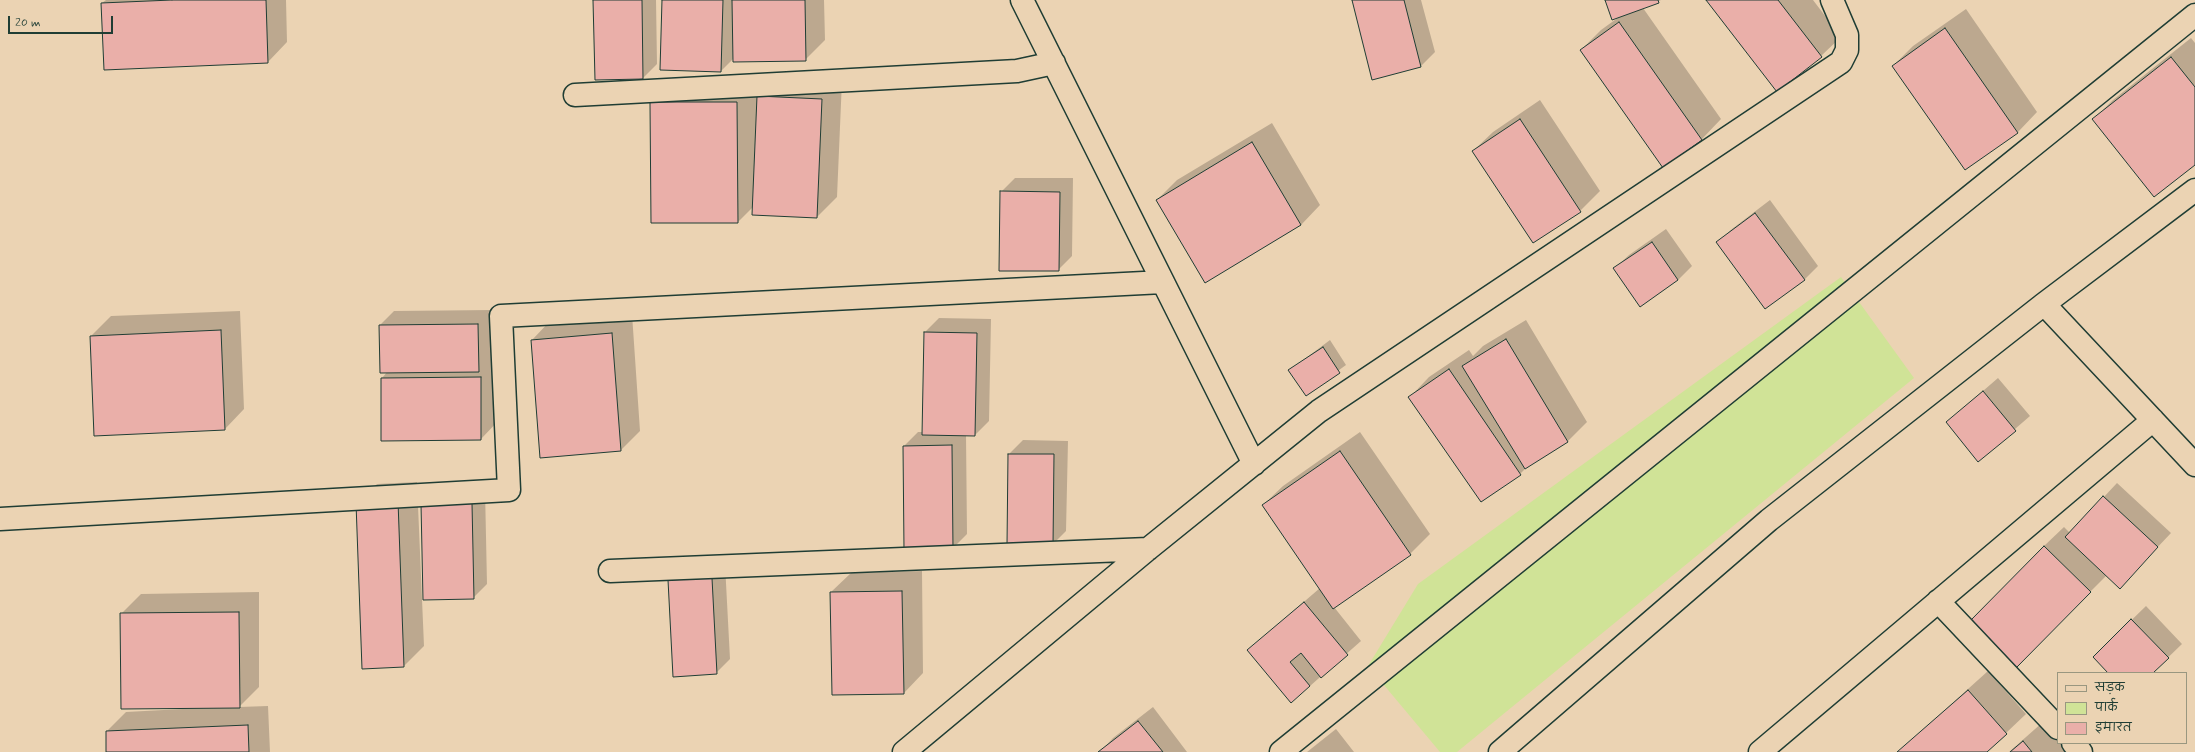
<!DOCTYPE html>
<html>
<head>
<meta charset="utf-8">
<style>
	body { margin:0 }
	#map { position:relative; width:2195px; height:752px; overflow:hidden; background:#ebd3b3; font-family:Mynerve,"Playpen Sans Deva",sans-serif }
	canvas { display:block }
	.legend { position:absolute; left:2057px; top:672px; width:130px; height:72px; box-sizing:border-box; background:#ebd3b3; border:1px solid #999780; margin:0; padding:5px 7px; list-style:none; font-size:12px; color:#1f3d34 }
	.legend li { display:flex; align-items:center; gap:8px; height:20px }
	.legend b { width:20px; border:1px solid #999780 }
	.scale { position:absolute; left:8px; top:16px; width:105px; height:18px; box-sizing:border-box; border:2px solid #1f3d34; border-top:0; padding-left:5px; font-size:12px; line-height:14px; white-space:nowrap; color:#1f3d34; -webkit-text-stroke:3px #ebd3b3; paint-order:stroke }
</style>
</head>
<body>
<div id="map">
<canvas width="2195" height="752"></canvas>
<ul class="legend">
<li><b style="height:5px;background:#ebd3b3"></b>सड़क</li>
<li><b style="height:11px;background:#d0e397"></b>पार्क</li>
<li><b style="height:11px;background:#eaafa9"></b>इमारत</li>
</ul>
<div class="scale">20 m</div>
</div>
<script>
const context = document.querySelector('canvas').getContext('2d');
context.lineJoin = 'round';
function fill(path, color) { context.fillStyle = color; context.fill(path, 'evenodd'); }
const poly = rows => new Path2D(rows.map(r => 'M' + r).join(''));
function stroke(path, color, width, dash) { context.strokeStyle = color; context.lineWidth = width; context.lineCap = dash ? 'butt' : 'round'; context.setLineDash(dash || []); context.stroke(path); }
const green = poly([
	[1841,277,1914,378,1457,752,1440,752,1368,666,1418,584]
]);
const shadow = poly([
	[106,0,286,0,287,42,268,62,102,3],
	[594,0,656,0,657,64,643,78,595,79],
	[663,0,824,0,825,40,805,60,734,58,721,71],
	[1353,0,1421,0,1435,52,1421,66],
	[1606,0,1661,0,1643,8,1721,119,1702,139,1664,166,1581,50,1601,30,1619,17],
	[1707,0,1813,0,1841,37,1821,56],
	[1966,9,2037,112,2018,132,1965,169,1893,66,1913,46],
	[2191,38,2195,43,2195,163,2094,119,2113,100],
	[778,77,842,80,837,197,817,217,753,214,754,206,738,222,651,103,671,83,757,82,757,98],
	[1540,100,1600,191,1580,211,1473,151,1493,132],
	[1272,123,1320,205,1301,225,1205,282,1157,200,1177,180],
	[1015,178,1073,178,1072,256,1058,270,1001,192],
	[1770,200,1818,266,1804,280,1718,242,1732,229],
	[1666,229,1692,266,1678,280,1640,306,1615,268,1629,255],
	[492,310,500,419,481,439,382,378,388,371,380,325,394,311],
	[240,311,244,409,225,429,95,434,91,336,111,316],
	[632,314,640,431,621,450,532,340,551,320],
	[939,318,991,319,989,421,975,435,966,435,967,534,953,548,904,446,918,432,923,432,925,332],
	[1526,320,1587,422,1568,441,1528,466,1520,474,1410,397,1429,377,1469,350,1473,356,1483,346],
	[1330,340,1346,365,1306,394,1290,370],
	[1998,378,2030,416,1978,461,1947,422],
	[1360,432,1430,534,1410,554,1334,607,1361,641,1310,686,1248,650,1320,588,1263,505,1283,486],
	[1023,440,1068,441,1066,531,1052,545,1008,544,1009,454],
	[417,482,424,646,404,666,357,503,377,484],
	[2117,483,2171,533,2120,587,2107,575,2016,666,2044,546,2064,527,2070,533],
	[485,489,487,584,473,598,436,490],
	[725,564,730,659,716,673,669,580,683,566],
	[922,571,923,673,904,693,831,592,851,573],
	[259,592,259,687,239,707,268,706,270,752,107,752,107,731,126,712,182,709,121,614,141,594],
	[2146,606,2182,644,2152,673,2110,673,2108,643],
	[1988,671,2026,714,2006,733,1985,752,1898,752],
	[1153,707,1187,752,1100,752,1113,738],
	[2043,722,2058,740,2058,743,2061,743,2069,752,2009,752],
	[1336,729,1354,752,1307,752]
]);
const building = poly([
	[172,0,266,0,268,63,104,70,101,3,172,0],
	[593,0,642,0,643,79,595,80,593,0],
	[662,0,723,0,721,72,660,70,662,0],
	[732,0,805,0,806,61,733,62,732,0],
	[1352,0,1404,0,1421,67,1372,80,1352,0],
	[1605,0,1658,0,1659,3,1612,20,1605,0],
	[1706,0,1778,0,1822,57,1777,92,1706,0],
	[1619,22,1702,140,1663,168,1580,50,1619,22],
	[1945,28,2018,133,1965,170,1892,66,1945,28],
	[2171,57,2195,87,2195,165,2154,197,2092,119,2171,57],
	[757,96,822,99,817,218,752,215,757,96],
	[650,102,737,102,738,223,651,223,650,102],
	[1520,119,1581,212,1533,243,1472,151,1520,119],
	[1252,142,1301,225,1205,283,1156,200,1252,142],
	[1000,191,1060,192,1059,271,999,271,1000,191],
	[1755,213,1805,280,1765,309,1716,242,1755,213],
	[1652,242,1678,280,1640,307,1613,268,1652,242],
	[478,324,479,372,380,373,379,325,478,324],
	[221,330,225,430,94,436,90,336,221,330],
	[924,332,977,333,975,436,922,435,924,332],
	[612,333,621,451,540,458,531,340,612,333],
	[1506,339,1568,442,1525,469,1462,366,1506,339],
	[1323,347,1340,373,1306,396,1288,370,1323,347],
	[1449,369,1521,475,1481,502,1408,397,1449,369],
	[481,377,481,440,381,441,381,378,481,377],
	[1983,391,2016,431,1978,462,1946,422,1983,391],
	[952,445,953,549,904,550,903,446,952,445],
	[1340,451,1411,555,1333,609,1262,505,1340,451],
	[1008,454,1054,454,1053,546,1007,545,1008,454],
	[2103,496,2158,547,2120,589,2065,537,2103,496],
	[398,501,404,667,362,669,356,503,398,501],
	[472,503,474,599,423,600,421,504,472,503],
	[2044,546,2091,592,2016,668,1969,622,2044,546],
	[712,578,717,674,673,677,668,580,712,578],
	[902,591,904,694,832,695,830,592,902,591],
	[1304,602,1348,655,1321,678,1301,653,1290,662,1310,686,1291,703,1247,650,1304,602],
	[239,612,240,708,121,709,120,613,239,612],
	[2131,619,2169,658,2153,673,2108,673,2093,657,2131,619],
	[1968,690,2007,734,1987,752,1897,752,1968,690],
	[1138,721,1163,752,1098,752,1138,721],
	[248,725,249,752,106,752,106,731,248,725],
	[2023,741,2032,752,2010,752,2023,741]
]);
const minor = poly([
	[1022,0,1254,464],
	[575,95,1017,71,1054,63],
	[2044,304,2195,465],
	[0,519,509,490,501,316,1163,282],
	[610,571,1148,549],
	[1938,601,2058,728],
	[2073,743,2081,752],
	[904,752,1148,549,1319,411,1841,62,1847,50,1847,35,1832,0],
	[1281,752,2195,15],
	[1500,752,1769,520,2044,304,2195,190],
	[1760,752,2153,420]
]);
fill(green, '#d0e397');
fill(shadow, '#0003');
fill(building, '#eaafa9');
stroke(building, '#1f3d34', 1);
stroke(minor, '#1f3d34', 25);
stroke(minor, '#ebd3b3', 22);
</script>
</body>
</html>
